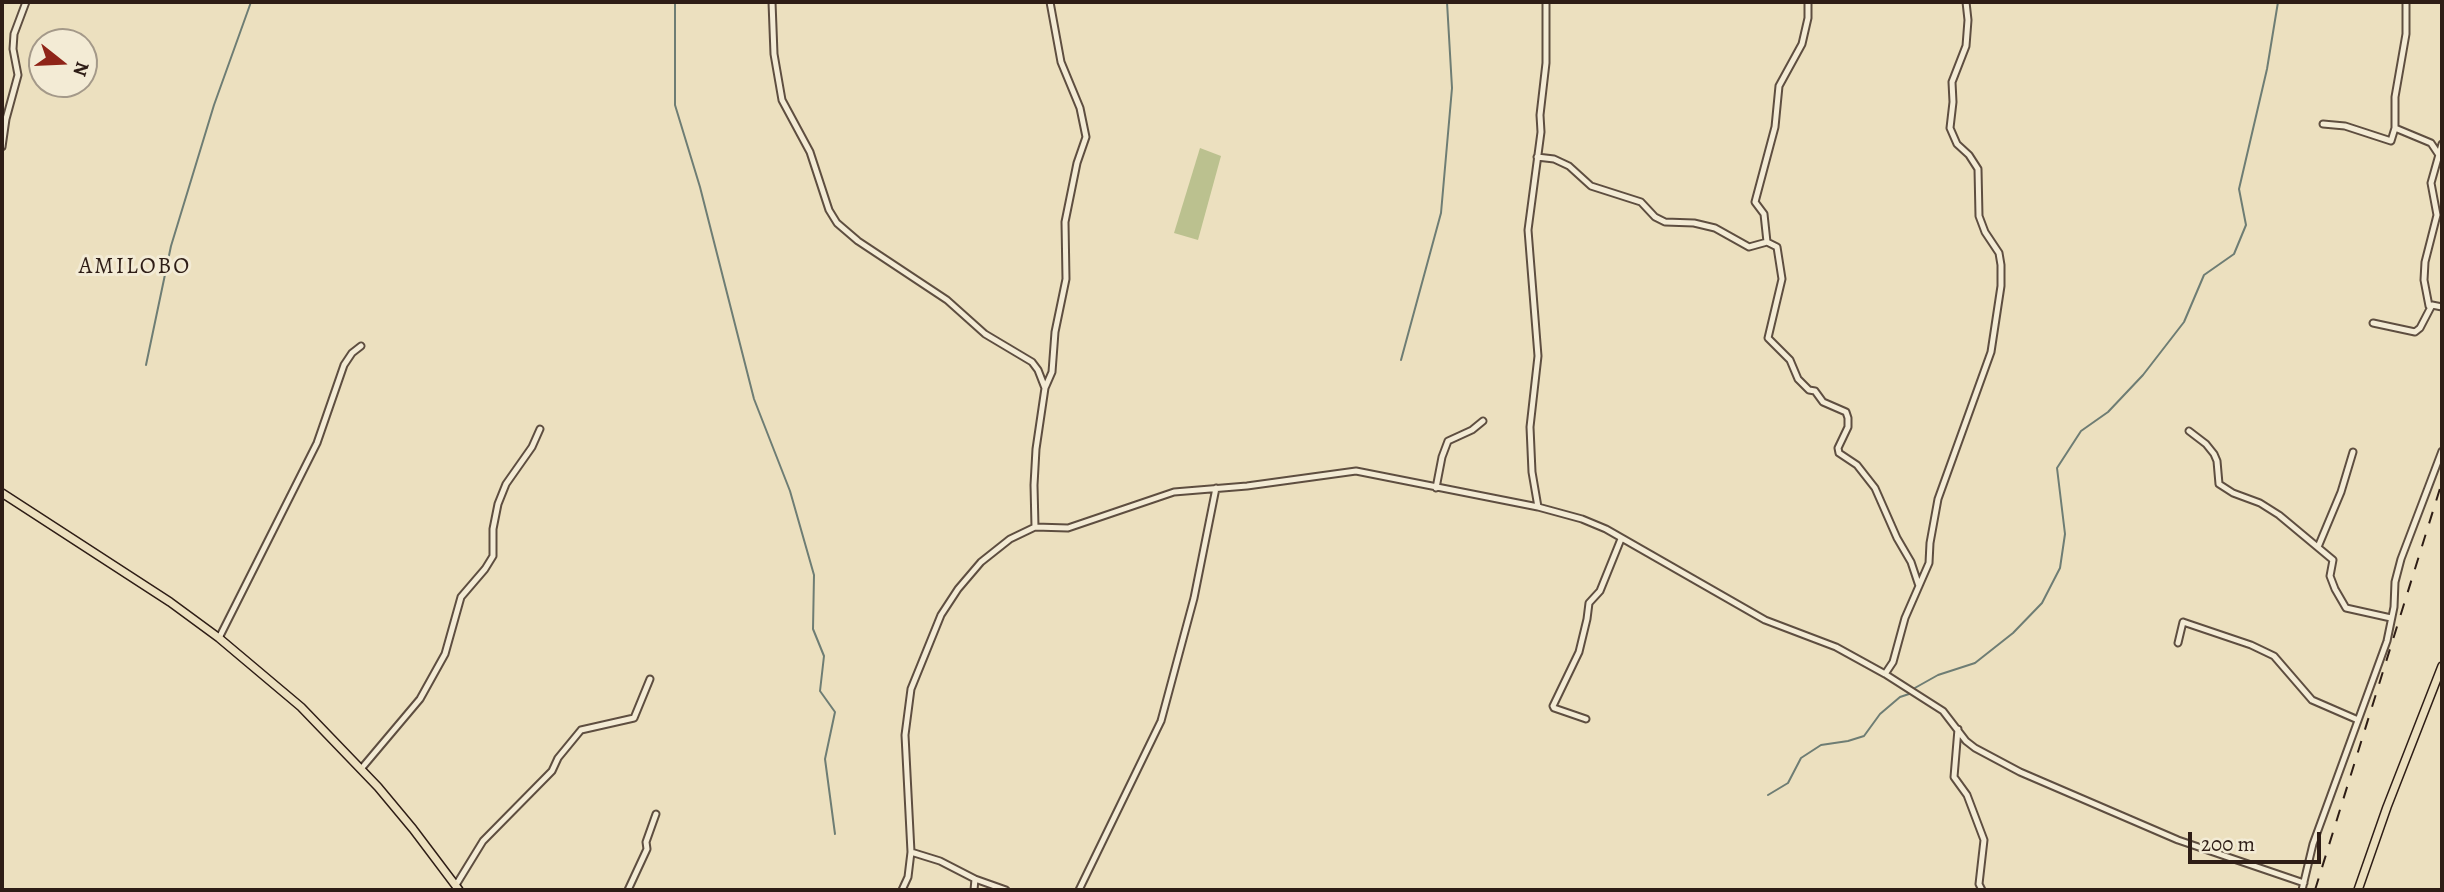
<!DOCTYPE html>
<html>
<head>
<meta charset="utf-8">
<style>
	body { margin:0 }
	#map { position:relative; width:2444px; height:892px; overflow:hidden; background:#ece0bf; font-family:Alegreya,serif }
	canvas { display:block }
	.frame { position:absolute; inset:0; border:4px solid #2e1d16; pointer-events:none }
	.north { position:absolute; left:28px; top:28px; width:70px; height:70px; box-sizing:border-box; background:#f3ebd5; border:2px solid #a49989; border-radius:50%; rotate:108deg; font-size:19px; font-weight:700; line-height:28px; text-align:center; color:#2e1d16 }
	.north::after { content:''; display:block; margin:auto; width:24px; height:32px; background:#8f2418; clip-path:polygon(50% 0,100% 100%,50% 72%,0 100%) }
	.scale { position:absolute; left:2188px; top:832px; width:133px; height:32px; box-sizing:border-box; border:4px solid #2e1d16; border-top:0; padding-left:9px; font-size:21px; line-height:24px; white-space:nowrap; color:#2e1d16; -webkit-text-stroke:5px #f3ebd5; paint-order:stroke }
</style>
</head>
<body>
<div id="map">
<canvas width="2444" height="892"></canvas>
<div class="frame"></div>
<div class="north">N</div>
<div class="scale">200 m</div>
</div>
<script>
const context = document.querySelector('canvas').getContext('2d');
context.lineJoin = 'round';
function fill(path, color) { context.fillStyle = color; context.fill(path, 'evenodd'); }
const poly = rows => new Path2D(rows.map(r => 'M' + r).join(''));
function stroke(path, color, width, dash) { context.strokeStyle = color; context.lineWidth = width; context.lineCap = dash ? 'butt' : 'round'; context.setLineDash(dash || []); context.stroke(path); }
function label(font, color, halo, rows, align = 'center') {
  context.font = font + ' Alegreya,serif'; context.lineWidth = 6; context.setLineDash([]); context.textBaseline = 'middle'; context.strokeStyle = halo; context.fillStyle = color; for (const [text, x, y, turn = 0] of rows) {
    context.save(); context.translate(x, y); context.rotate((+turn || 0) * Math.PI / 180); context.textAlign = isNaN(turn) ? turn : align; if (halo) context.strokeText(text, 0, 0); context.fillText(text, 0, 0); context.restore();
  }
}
const green = poly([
	[1200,148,1221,156,1198,240,1174,233]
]);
const stream = poly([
	[675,2,675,105,700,187,754,399,790,491,814,575,813,629,824,656,820,691,835,712,825,759,835,834],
	[1401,360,1441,213,1452,88,1447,2],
	[146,365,171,246,214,105,251,2],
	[1913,689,1938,675,1975,663,2013,633,2042,603,2060,568,2065,534,2057,468,2081,431,2108,412,2143,375,2184,322,2204,275,2234,254,2246,225,2239,189,2267,69,2278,2],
	[1768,795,1788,783,1801,758,1821,745,1848,741,1864,736,1880,714,1900,697,1909,694]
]);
const minor = poly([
	[772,2,774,54,782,100,810,152,829,210,837,223,858,241,947,300,985,334,1032,362,1038,370,1045,388,1036,449,1034,485,1035,527],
	[2323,124,2345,126,2391,141,2395,128,2431,143,2439,155],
	[2395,128,2395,97,2406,34,2406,2],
	[2,147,6,119,18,75,13,49,14,34,26,2],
	[1537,157,1554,159,1569,166,1591,186,1641,202,1655,217,1665,222,1694,223,1715,228,1749,247,1767,242,1777,247,1782,279,1768,338,1790,360,1798,379,1809,390,1815,391,1823,402,1846,412,1848,418,1848,427,1838,448,1839,453,1857,465,1875,488,1897,538,1911,562,1919,586],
	[1767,242,1764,214,1755,202,1775,127,1779,86,1802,44,1808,18,1808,2],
	[2432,305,2429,306,2424,280,2425,262,2437,215,2431,183,2442,144],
	[2373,323,2415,332,2420,328,2432,305,2442,307],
	[1045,388,1052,372,1055,332,1066,279,1065,222,1077,163,1086,137,1080,108,1061,62,1050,2],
	[2189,431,2206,444,2214,454,2217,461,2219,484,2233,493,2260,503,2279,515,2333,560,2330,576,2335,589,2346,608,2391,618],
	[1436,488,1442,457,1448,441,1472,430,1483,421],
	[1538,507,1532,472,1530,427,1538,356,1528,230,1541,132,1540,115,1546,63,1546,2],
	[2318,547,2341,492,2353,452],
	[219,638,317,443,344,365,352,353,361,346],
	[2178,643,2183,622,2251,645,2274,656,2312,700,2358,720],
	[1885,674,1893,662,1905,618,1929,563,1930,543,1938,499,1991,352,2001,286,2001,265,1999,253,1985,232,1979,216,1978,169,1969,155,1957,144,1950,128,1953,102,1952,82,1966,46,1968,20,1966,2],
	[1586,719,1554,708,1553,706,1579,652,1587,619,1589,603,1600,591,1621,539],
	[1958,729,1954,777,1967,795,1984,840,1979,884,1982,890],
	[361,769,420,699,445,654,461,597,485,569,493,556,493,529,498,504,506,484,532,447,540,429],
	[911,852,940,861,975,879,1006,890],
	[456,885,483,841,552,771,558,758,581,730,634,718,650,679],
	[628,890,647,849,646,842,656,814],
	[902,890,908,877,911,852,905,735,911,689,941,615,958,589,981,562,1010,539,1035,527,1068,528,1174,492,1247,486,1356,471,1538,507,1582,519,1606,529,1765,620,1836,647,1885,674,1943,711,1966,741,1975,748,2020,772,2178,840,2304,883],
	[974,890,975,879],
	[1079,890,1161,721,1194,598,1216,488],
	[2302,890,2313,844,2387,641,2394,607,2395,582,2401,559,2442,451]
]);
const major = poly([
	[2,493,170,602,219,638,301,707,378,787,413,829,459,890],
	[2358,890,2387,807,2442,666]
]);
const rail = poly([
	[2315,890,2442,482]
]);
const quarterNames = [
	["AMILOBO",135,267]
];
fill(green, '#bbc18f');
stroke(stream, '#6e7d74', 2);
stroke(minor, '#5e4e40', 9);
stroke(major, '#2e1d16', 10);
stroke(minor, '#f3ebd5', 5);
stroke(major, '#ece0bf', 7);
stroke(rail, '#2e1d16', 2, [12, 12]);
context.letterSpacing = '2px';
label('23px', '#2e1d16', '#f3ebd5', quarterNames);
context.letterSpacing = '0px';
</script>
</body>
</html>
